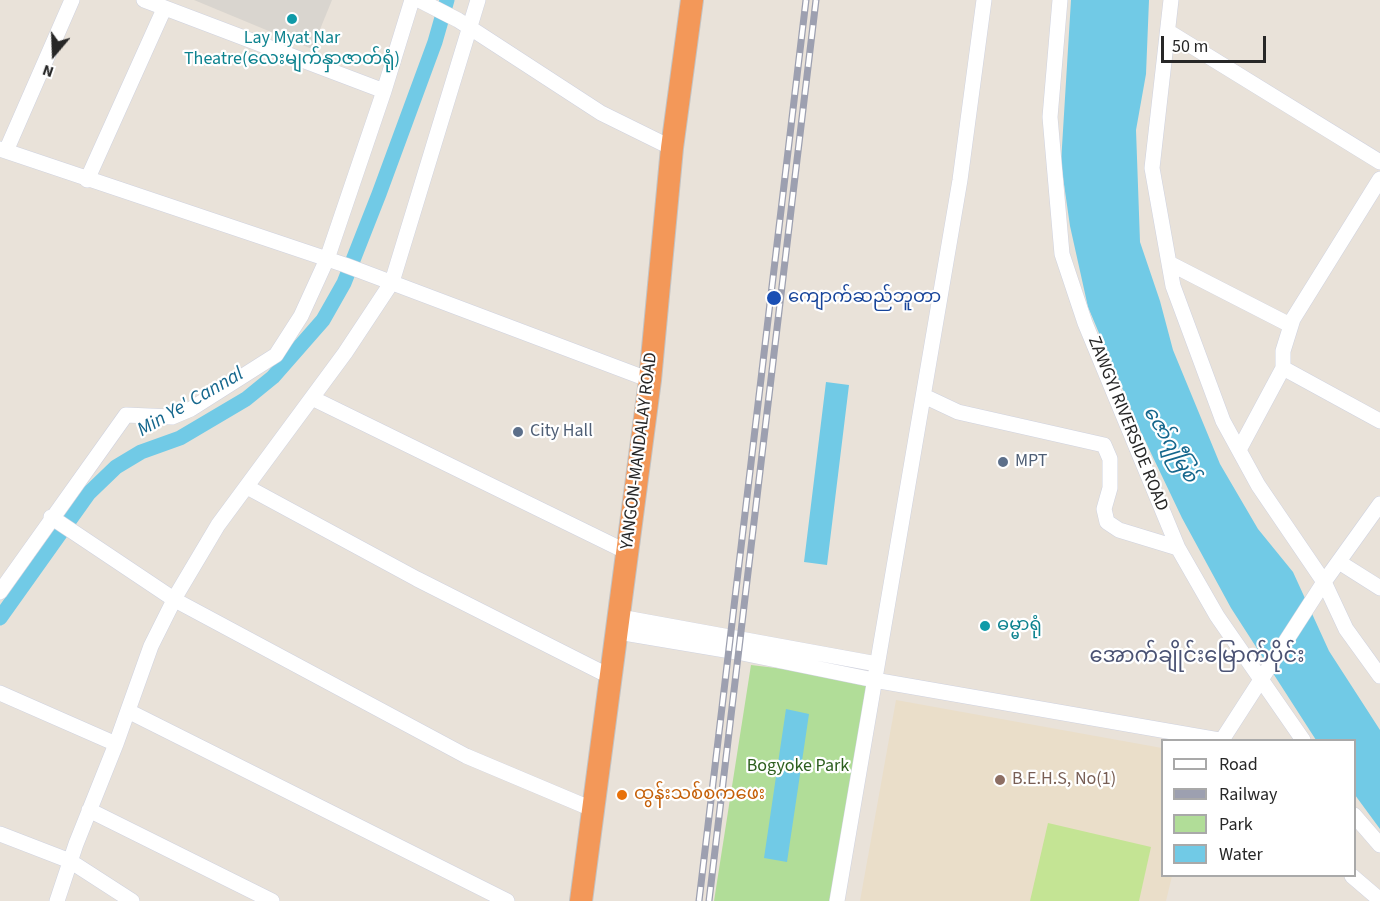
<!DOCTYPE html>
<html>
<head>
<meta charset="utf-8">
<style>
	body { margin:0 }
	#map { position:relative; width:1380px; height:901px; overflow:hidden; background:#e9e2d9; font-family:"Source Sans 3",sans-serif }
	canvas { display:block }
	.legend { position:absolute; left:1161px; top:739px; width:195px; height:138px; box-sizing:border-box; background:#fff; border:2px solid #a9a9a9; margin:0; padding:8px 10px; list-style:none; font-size:18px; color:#272727 }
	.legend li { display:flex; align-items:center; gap:12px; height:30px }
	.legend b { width:30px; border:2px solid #a9a9a9 }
	.north { position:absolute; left:24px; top:24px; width:60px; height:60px; -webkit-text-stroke:4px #fff; paint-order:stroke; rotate:199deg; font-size:16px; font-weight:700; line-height:24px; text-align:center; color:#272727 }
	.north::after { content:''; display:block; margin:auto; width:21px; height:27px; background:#272727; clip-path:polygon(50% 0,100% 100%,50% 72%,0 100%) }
	.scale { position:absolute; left:1161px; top:36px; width:105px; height:27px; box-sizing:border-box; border:3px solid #272727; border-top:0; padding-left:8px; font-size:18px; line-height:21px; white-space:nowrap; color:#272727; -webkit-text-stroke:4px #fff; paint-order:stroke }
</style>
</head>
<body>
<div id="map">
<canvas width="1380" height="901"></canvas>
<ul class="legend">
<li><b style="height:8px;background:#fff"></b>Road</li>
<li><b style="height:8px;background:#9da0b0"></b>Railway</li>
<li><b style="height:16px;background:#b1dd98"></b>Park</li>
<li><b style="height:16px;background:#71cae6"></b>Water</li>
</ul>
<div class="north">N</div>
<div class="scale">50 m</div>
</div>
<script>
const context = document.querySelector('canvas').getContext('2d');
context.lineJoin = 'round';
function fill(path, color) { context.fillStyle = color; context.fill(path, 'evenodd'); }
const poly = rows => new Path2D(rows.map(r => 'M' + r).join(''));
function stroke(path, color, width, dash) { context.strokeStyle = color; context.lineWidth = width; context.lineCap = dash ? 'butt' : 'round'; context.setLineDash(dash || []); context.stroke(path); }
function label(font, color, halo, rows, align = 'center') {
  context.font = font + ' "Source Sans 3","Noto Sans Myanmar",sans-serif'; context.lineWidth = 4.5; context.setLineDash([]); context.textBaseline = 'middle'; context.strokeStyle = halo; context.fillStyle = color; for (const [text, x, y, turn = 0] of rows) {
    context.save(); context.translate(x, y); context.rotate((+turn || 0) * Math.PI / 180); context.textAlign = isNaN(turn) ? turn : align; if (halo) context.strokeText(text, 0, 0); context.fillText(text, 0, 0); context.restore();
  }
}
const education = poly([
	[896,700,1162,748,1162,876,1172,876,1166,901,860,901]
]);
const green = poly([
	[751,665,874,680,838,901,714,901]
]);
const pitch = poly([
	[1048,823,1151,847,1139,901,1030,901]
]);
const plaza = poly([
	[194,0,332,0,312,49]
]);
const water = poly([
	[1071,0,1149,0,1146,74,1136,130,1140,242,1160,301,1173,350,1220,464,1258,529,1293,572,1329,651,1380,730,1380,829,1355,795,1354,740,1316,740,1231,608,1182,518,1139,428,1088,307,1070,226,1061,163],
	[826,382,849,385,827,565,804,562],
	[786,709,809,714,787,862,764,858]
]);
const canal = poly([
	[0,618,89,493,116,467,141,452,180,438,246,399,273,377,323,320,344,283,379,194,435,42,447,0]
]);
const minor = poly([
	[144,0,384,91],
	[419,0,458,20,601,113,672,148],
	[1060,0,1050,117,1062,254,1085,323,1178,548,1217,616,1303,740],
	[1171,0,1152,168,1173,286,1223,421,1258,485,1324,582,1346,629,1380,676],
	[1169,32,1380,162],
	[0,149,345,265,650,380],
	[6,151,72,0],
	[87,180,164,9],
	[1169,263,1290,325],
	[1283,368,1283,351,1293,319,1380,179],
	[924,396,958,412,1104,445,1110,459,1110,488,1104,509,1107,522,1119,530,1178,548],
	[312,398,627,552],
	[1239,450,1283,368,1380,421],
	[247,487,417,579,611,677],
	[51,517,175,600,466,756,592,809],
	[1339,562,1380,588],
	[0,592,126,415,172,417,191,409,276,355,301,316,327,259,384,91,412,0],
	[620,617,877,664],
	[618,632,737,652,874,680,1219,740],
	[0,693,116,744],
	[128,711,507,901],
	[1222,740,1324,582,1380,504],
	[89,810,272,901],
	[1354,815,1380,845],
	[0,834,70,861,132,901],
	[1352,876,1380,900],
	[57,901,76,844,116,744,151,646,177,594,218,525,345,353,392,282,478,0],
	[837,901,960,180,984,0]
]);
const highway = poly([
	[581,901,650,380,672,148,692,0]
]);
const rail = poly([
	[699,901,806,0],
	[709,901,816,0]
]);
const markers = [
	[292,19,6,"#0f9aa8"],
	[774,298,8,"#1a4fb4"],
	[518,432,6,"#5c6f8a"],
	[1003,462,6,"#5c6f8a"],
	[985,626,6,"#0f9aa8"],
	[1000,780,6,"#8d6e63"],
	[622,795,6,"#e8710a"]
];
const cultureNames = [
	["Lay Myat Nar",292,39],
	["Theatre(လေးမျက်နှာဇာတ်ရုံ)",292,60],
	["ဓမ္မာရုံ",997,626,"left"]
];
const transitNames = [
	["ကျောက်ဆည်ဘူတာ",788,298]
];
const streetNames = [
	["ZAWGYI RIVERSIDE ROAD",1127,424,68],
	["YANGON-MANDALAY ROAD",640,451,-83]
];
const serviceNames = [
	["City Hall",530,432],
	["MPT",1015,462]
];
const parkNames = [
	["Bogyoke Park",798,767]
];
const educationNames = [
	["B.E.H.S, No(1)",1012,780]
];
const foodNames = [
	["ထွန်းသစ်စကဖေး",634,795]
];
const waterNames = [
	["Min Ye' Cannal",191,403,-30],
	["ဇော်ဂျီမြစ်",1169,445,59]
];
const quarterNames = [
	["အောက်ချိုင်းမြောက်ပိုင်း",1197,657]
];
fill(education, '#eadec9');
fill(green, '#b1dd98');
fill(pitch, '#c4e494');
fill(plaza, '#d9d5cf');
fill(water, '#71cae6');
stroke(canal, '#71cae6', 15);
stroke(minor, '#cfd2df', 16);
stroke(highway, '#c3c3c3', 24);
stroke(minor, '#fff', 15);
stroke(highway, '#f39859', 22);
stroke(rail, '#9da0b0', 7);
stroke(rail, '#fff', 4.5, [14]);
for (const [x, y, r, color] of markers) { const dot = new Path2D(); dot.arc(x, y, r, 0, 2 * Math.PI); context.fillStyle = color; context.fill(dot); stroke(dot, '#fff', 2); }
label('18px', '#0d838f', '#fff', cultureNames);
label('18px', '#164399', '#fff', transitNames, 'left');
label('18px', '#272727', '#fff', streetNames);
label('18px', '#4e5e75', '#fff', serviceNames, 'left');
label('18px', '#2c5e1d', '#fff', parkNames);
label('18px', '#785e54', '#fff', educationNames, 'left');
label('18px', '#c56008', '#fff', foodNames, 'left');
label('italic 20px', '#15678d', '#fff', waterNames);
label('21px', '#4b5374', '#fff', quarterNames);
</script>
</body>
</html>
